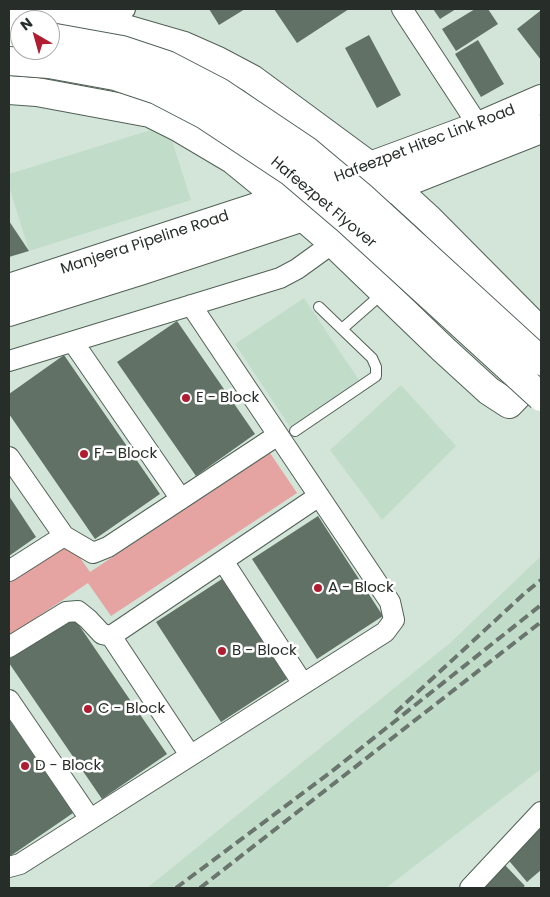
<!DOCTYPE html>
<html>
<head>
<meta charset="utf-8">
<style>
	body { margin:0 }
	#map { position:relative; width:550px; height:897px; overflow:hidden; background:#d3e5d8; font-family:Poppins,sans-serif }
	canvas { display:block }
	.frame { position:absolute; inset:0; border:10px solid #272e29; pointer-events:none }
	.north { position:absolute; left:10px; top:10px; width:50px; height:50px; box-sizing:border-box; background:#fff; border:1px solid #a9aba9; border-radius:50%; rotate:322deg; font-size:14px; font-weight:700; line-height:20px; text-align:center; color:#272e29 }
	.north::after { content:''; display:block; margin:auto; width:18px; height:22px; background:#b01c30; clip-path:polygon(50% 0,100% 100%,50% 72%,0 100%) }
</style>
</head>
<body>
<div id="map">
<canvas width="550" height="897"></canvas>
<div class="frame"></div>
<div class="north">N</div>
</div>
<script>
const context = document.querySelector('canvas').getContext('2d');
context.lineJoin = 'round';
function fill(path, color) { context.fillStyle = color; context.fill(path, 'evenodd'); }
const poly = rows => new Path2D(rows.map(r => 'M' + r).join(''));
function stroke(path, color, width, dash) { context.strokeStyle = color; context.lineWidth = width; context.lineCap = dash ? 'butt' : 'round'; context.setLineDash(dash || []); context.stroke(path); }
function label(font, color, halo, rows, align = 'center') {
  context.font = font + ' Poppins,sans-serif'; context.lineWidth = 5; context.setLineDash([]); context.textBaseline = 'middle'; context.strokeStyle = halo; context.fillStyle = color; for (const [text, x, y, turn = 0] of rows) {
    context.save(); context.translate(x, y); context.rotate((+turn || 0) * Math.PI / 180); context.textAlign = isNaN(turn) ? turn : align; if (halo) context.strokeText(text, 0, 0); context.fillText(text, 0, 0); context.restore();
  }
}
const built = poly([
	[167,125,191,200,29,251,9,186,9,174],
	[304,298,359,380,290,427,235,344],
	[401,385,456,446,382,520,330,450],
	[541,556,541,769,386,888,147,888,450,643]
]);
const green = poly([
	[270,453,297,493,111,616,88,583,9,636,9,582,69,542,90,572]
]);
const building = poly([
	[209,9,245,9,219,25],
	[274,9,349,9,297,43],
	[433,9,456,9,440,19],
	[475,9,488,9,498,24,456,51,442,29],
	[540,11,541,12,541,60,517,29],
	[369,35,401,95,377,108,345,48],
	[478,40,504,84,481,97,455,54],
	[9,221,29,251,9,257],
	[177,321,255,434,196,476,117,362],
	[64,355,160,494,95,539,9,414,9,394],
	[9,496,36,537,9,556],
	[318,516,383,616,317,659,252,559],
	[222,579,287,679,221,722,156,622],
	[72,615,167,754,102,799,9,663,9,659],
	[9,719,73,813,9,857],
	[541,825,541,870,527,882,505,856],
	[504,864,525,886,522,888,478,888]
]);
const lane = poly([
	[342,329,383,293],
	[295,431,376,376,376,367,372,358,319,307]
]);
const street = poly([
	[402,9,478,125,481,125],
	[108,24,125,9],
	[73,342,181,499],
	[9,361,280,278,297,269,333,243],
	[9,457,64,536],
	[223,561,303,684],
	[9,571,64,536,93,553,108,547,278,435],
	[111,636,190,755],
	[9,647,66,612,78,611,88,619,102,634,111,636,319,496],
	[9,700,90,819],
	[9,867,20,864,385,632,394,620,390,602,191,305],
	[470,888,541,812]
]);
const secondary = poly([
	[9,13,108,24,184,46,218,61,252,79,370,166],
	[9,90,37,92,150,113,178,127,232,159,303,217,333,243,443,349,489,391,509,404,541,371],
	[394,187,429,219,541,332],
	[9,288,281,199,481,125,541,99],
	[9,312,140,271,394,187,541,129]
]);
const primary = poly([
	[9,34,20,35]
]);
const rail = poly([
	[395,713,525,593,541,580],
	[176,888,331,772,541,605],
	[200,888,541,622]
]);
const primaryBridge = poly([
	[50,37,122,50,167,65,219,92,307,151,363,198,541,361],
	[9,61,49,64,115,76,157,90,205,115,291,172,345,218,541,397]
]);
const markers = [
	[186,398,5,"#b01c30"],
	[84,454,5,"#b01c30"],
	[318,588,5,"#b01c30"],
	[222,651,5,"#b01c30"],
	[88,709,5,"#b01c30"],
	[25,766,5,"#b01c30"]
];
const streetNames = [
	["Hafeezpet Hitec Link Road",425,144,-21],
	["Hafeezpet Flyover",323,203,40],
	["Manjeera Pipeline Road",145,243,-18]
];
const poiNames = [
	["E - Block",196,398],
	["F - Block",94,454],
	["A - Block",328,588],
	["B - Block",232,651],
	["C - Block",98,709],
	["D - Block",35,766]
];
fill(built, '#c2dcca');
fill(green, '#e5a3a1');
fill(building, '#617166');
stroke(lane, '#516156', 12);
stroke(street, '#516156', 22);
stroke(secondary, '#516156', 30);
stroke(primary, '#516156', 30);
stroke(lane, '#fff', 10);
stroke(street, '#fff', 20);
stroke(secondary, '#fff', 28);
stroke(primary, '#fff', 28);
stroke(rail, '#69756d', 4, [10, 5]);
stroke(primaryBridge, '#516156', 30, []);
stroke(primaryBridge, '#fff', 28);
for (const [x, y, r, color] of markers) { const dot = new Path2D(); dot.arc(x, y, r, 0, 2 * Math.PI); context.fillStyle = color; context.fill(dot); stroke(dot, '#fff', 2); }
label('15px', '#272e29', '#fff', streetNames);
label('15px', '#272e29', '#fff', poiNames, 'left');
</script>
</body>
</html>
